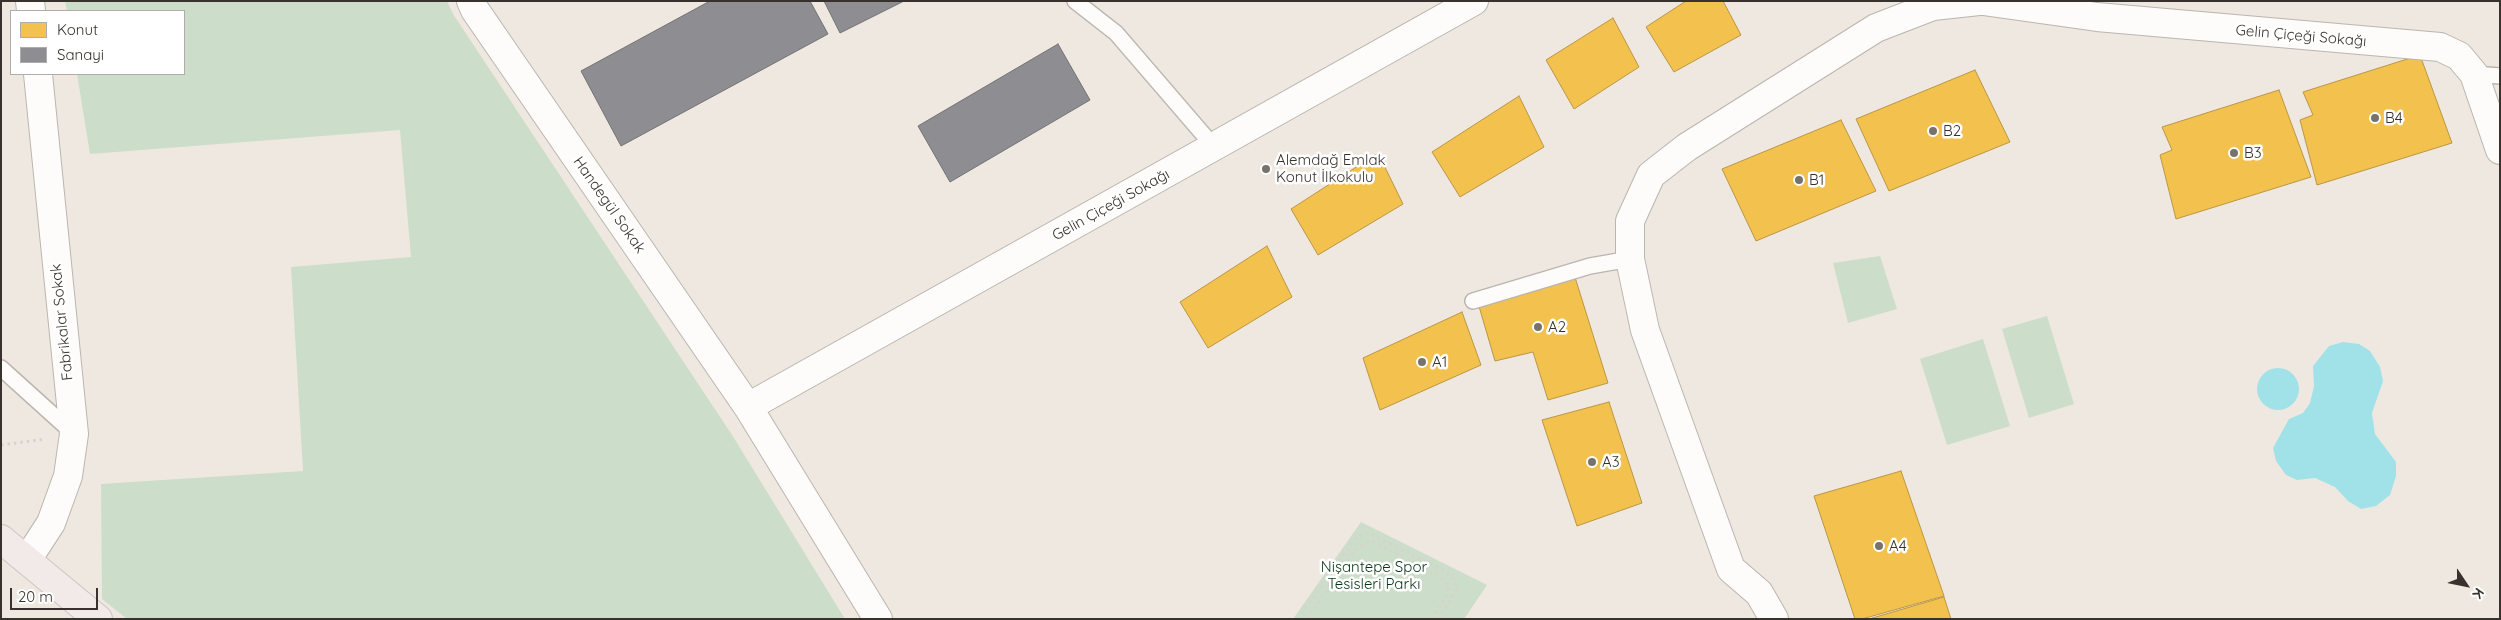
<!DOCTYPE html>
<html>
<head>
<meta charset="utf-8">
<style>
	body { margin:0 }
	#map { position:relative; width:2501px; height:620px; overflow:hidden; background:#efe8e0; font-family:Quicksand,sans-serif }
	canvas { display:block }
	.frame { position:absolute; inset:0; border:2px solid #37322d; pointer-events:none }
	.legend { position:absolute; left:10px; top:10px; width:175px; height:65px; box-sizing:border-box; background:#fff; border:1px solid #afadab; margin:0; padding:6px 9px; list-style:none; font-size:15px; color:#37322d }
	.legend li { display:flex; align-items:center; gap:10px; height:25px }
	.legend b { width:25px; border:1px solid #afadab }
	.north { position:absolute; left:2441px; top:560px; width:50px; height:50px; -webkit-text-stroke:4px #fff; paint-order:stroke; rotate:124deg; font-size:14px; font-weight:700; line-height:20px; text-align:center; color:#37322d }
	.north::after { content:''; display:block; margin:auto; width:18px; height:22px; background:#37322d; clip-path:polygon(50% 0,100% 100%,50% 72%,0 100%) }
	.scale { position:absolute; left:10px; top:588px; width:88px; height:22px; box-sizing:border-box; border:2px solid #37322d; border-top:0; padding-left:6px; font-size:15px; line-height:18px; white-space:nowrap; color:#37322d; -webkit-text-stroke:4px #fff; paint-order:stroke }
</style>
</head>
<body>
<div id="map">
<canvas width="2501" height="620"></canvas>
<div class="frame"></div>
<ul class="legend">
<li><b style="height:14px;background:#f2c14e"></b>Konut</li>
<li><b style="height:14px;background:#8d8d92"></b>Sanayi</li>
</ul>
<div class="north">K</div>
<div class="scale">20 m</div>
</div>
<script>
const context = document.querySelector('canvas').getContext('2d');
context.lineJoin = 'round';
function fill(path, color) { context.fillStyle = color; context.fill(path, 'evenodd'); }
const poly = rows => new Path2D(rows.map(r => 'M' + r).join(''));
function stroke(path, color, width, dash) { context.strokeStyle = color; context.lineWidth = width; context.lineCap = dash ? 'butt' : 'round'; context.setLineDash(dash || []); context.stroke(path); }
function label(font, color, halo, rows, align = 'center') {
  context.font = font + ' Quicksand,sans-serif'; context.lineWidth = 5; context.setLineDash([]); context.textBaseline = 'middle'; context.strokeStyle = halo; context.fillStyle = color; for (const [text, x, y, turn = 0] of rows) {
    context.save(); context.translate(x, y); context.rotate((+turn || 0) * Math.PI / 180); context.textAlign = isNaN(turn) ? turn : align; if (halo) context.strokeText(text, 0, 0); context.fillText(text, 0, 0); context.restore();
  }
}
const green = poly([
	[65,1,447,1,453,14,734,438,845,619,127,619,102,599,101,484,303,471,291,267,411,257,400,130,90,154,77,74,184,74,184,11,67,11],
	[1880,256,1897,309,1848,323,1833,263],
	[2047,316,2074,404,2029,418,2002,329],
	[1983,339,2010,426,1947,445,1920,359],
	[1361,522,1487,585,1464,619,1293,619]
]);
const water = poly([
	[2343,342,2359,344,2370,351,2380,367,2383,381,2372,413,2375,434,2396,462,2396,476,2390,495,2376,506,2361,509,2348,501,2335,487,2315,478,2297,480,2286,475,2276,461,2273,448,2289,419,2303,413,2310,403,2314,386,2313,366,2329,346],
	'2257 389a21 21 0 1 1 42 0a21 21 0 1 1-42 0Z'
]);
const homes = poly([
	[1686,1,1723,1,1741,35,1674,72,1646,27,1686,1],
	[1613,18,1639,67,1574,109,1546,60,1613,18],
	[2420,55,2452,143,2317,185,2300,120,2313,115,2303,92,2420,55],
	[1975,70,2010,142,1889,191,1856,119,1975,70],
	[2279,90,2311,177,2176,219,2160,155,2172,150,2162,127,2279,90],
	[1519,96,1544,147,1460,197,1432,152,1519,96],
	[1841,120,1876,191,1756,241,1722,169,1841,120],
	[1378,153,1403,204,1318,255,1291,209,1378,153],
	[1267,246,1292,297,1208,348,1180,302,1267,246],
	[1574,274,1608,383,1548,400,1533,352,1495,361,1478,303,1574,274],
	[1462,312,1481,365,1380,410,1363,358,1462,312],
	[1609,402,1642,503,1577,526,1542,420,1609,402],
	[1901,471,1944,596,1862,619,1855,619,1814,496,1901,471],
	[1944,597,1951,619,1869,619,1944,597]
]);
const industry = poly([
	[710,1,810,1,828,34,621,146,581,71,710,1],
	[824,1,904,1,840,33,824,1],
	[1058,44,1090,100,950,182,918,126,1058,44]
]);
const path = poly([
	[1,445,46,439],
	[1298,619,1354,540,1360,535,1368,533,1445,571,1454,579,1456,590,1439,619],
	[1307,619,1354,552,1360,546,1372,541,1445,580,1448,586,1448,593,1433,619]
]);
const service = poly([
	[1075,1,1116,33,1215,148],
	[2474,74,2500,76],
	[1473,301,1590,266,1630,259],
	[1,368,73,433]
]);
const minor = poly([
	[471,1,475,10,748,407,878,619],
	[1983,1,2097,17,2440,47,2459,56,2474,74,2500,150],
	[748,407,1474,1],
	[1774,619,1759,593,1731,569,1645,330,1630,259,1630,221,1651,175,1687,147,1876,28,1933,6,1979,1]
]);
const secondary = poly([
	[30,1,31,11],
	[27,560,51,523,68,476,74,434,38,74]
]);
const trunk = poly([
	[1,539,98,619]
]);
const markers = [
	[2375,118,5,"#77726c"],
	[1933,131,5,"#77726c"],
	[2234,153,5,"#77726c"],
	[1266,169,5,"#77726c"],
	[1799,180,5,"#77726c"],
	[1538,327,5,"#77726c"],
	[1422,362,5,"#77726c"],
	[1592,462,5,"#77726c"],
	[1879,546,5,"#77726c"]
];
const streetNames = [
	["Gelin Çiçeği Sokağı",2301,36,5],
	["Handegül Sokak",609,205,55],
	["Gelin Çiçeği Sokağı",1111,205,-29],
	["Fabrikalar Sokak",62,322,-96]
];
const poiNames = [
	["B4",2385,118],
	["B2",1943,131],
	["B3",2244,153],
	["Alemdağ Emlak",1276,160],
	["Konut İlkokulu",1276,177],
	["B1",1809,180],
	["A2",1548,327],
	["A1",1432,362],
	["A3",1602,462],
	["A4",1889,546]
];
const parkNames = [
	["Nişantepe Spor",1374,567],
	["Tesisleri Parkı",1374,584]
];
fill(green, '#ccdec9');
fill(water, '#a1e2e8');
fill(homes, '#f2c14e');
stroke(homes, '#ba9644', 1);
fill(industry, '#8d8d92');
stroke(industry, '#737274', 1);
stroke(service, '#bab5af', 18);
stroke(minor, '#bab5af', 30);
stroke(secondary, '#bab5af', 30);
stroke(trunk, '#cac6c2', 30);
stroke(path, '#d5d3d0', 3, [2.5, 4]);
stroke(service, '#fdfcfa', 15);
stroke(minor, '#fdfcfa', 28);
stroke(secondary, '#fdfcfa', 28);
stroke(trunk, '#f2eae8', 28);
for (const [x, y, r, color] of markers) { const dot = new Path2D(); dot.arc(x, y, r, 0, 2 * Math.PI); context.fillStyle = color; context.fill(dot); stroke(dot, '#fff', 2); }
label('15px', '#37322d', '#fff', streetNames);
label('15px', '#37322d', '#fff', poiNames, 'left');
label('15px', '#073617', '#fff', parkNames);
</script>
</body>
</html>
